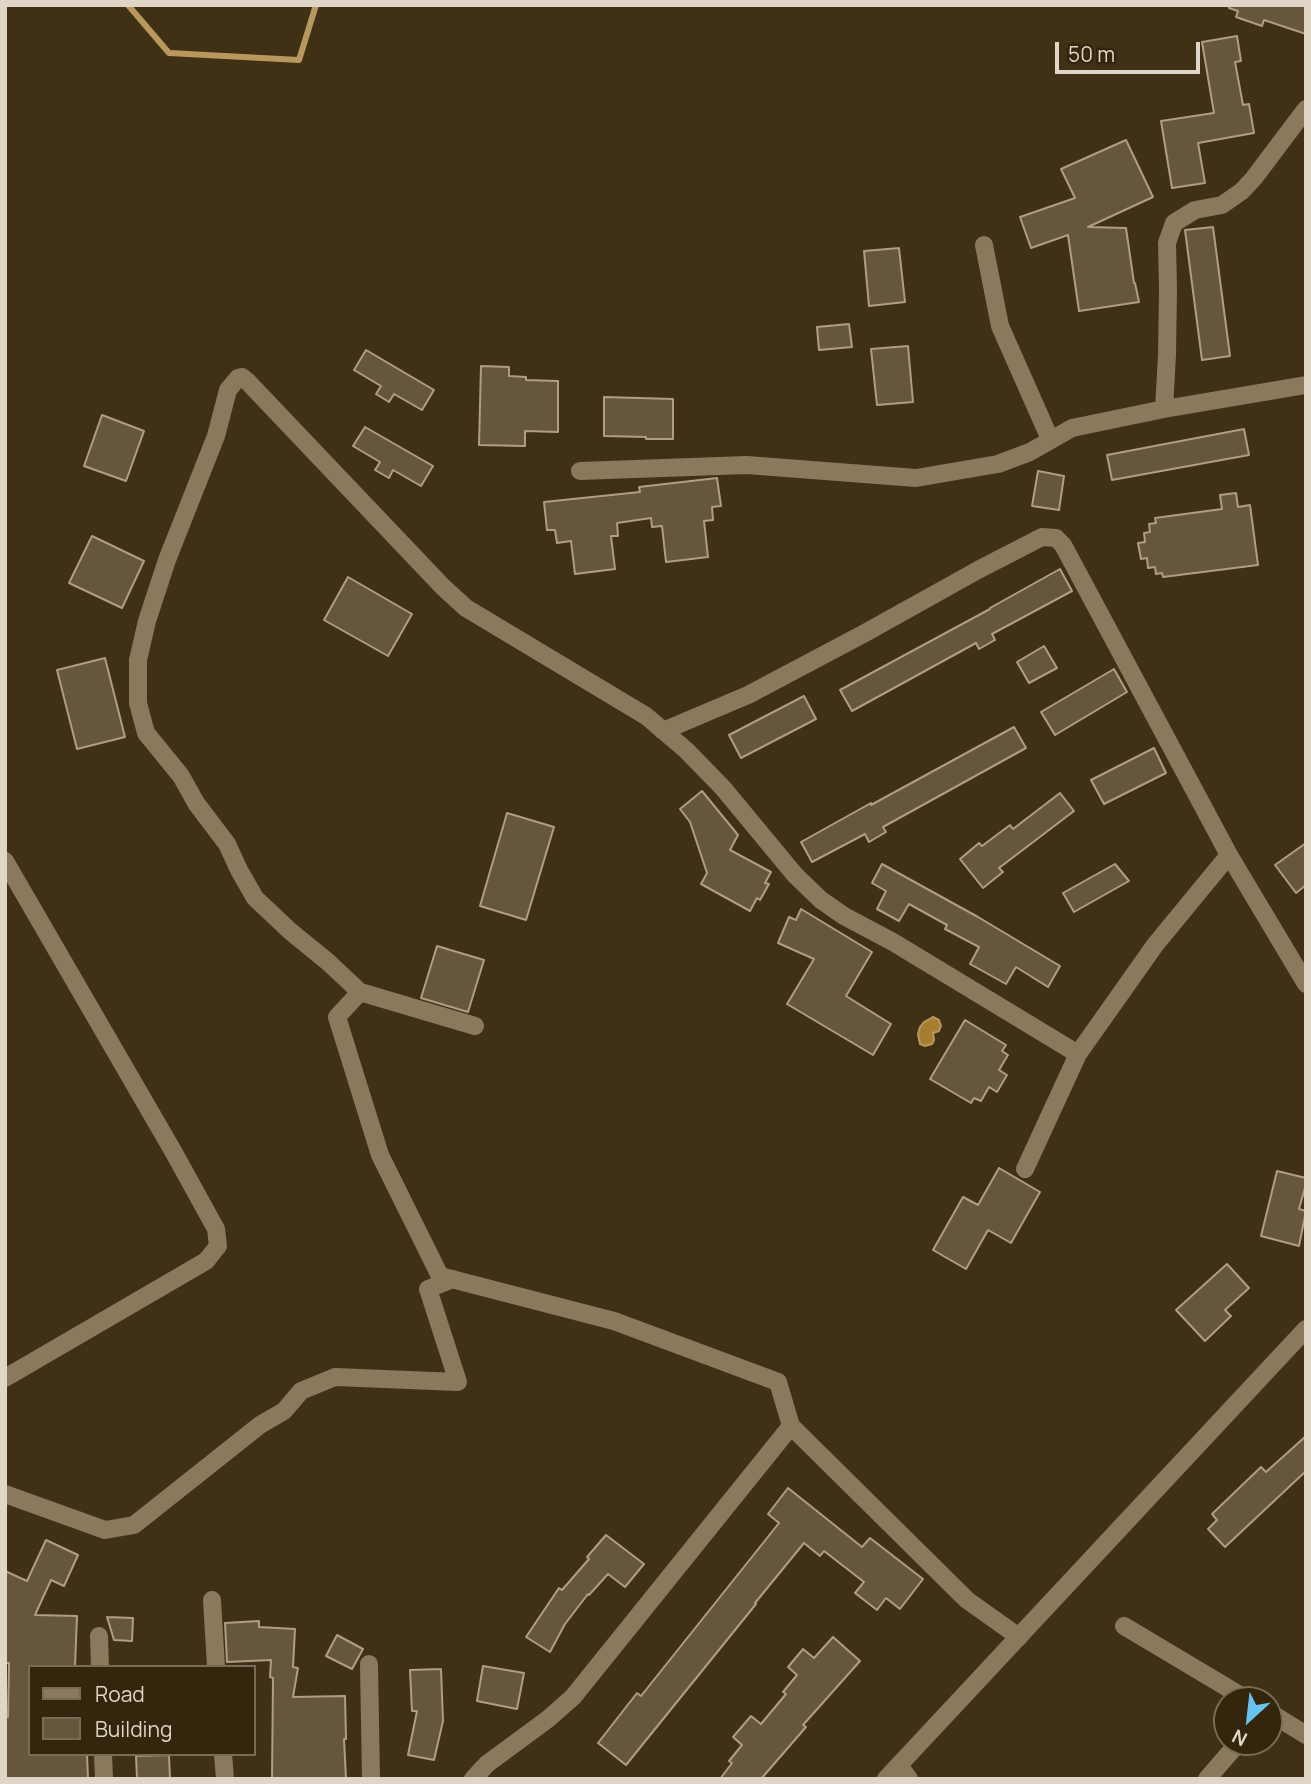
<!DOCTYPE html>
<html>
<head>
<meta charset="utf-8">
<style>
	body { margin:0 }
	#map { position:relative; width:1311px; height:1784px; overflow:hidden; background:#3f3016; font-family:Manrope,sans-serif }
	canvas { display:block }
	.frame { position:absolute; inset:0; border:7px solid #dfd6c7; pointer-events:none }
	.legend { position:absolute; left:28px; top:1665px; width:228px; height:91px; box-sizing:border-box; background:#34260c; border:2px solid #786c57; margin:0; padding:9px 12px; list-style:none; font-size:21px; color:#dfd6c7 }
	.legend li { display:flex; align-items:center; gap:14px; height:35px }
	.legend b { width:35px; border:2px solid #786c57 }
	.north { position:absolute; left:1213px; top:1686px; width:70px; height:70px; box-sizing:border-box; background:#34260c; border:2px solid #786c57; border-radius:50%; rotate:207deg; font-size:19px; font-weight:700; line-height:28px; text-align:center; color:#dfd6c7 }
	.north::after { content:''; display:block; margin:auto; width:24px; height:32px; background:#67c4f0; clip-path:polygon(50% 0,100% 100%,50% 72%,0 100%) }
	.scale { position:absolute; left:1055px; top:42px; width:145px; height:32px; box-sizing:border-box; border:4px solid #dfd6c7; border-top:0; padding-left:9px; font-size:21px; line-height:24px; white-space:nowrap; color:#dfd6c7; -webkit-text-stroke:5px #34260c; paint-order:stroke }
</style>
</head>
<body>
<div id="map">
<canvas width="1311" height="1784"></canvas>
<div class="frame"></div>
<ul class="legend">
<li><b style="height:9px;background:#8a795d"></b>Road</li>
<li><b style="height:19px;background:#66563b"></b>Building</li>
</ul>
<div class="north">N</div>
<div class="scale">50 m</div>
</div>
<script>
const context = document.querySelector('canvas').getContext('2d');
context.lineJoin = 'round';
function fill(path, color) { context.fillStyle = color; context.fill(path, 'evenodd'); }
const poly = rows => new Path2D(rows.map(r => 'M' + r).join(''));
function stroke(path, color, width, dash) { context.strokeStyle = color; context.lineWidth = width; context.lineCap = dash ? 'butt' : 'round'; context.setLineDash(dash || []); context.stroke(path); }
const water = poly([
	[933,1017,939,1020,941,1026,939,1031,933,1033,934,1040,932,1044,925,1046,920,1044,918,1034,920,1027,924,1022,933,1017]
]);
const stream = poly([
	[128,5,169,53,299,60,316,5]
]);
const building = poly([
	[1229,5,1306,5,1306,34,1264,20,1262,26,1236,17,1238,11,1229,8,1229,5],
	[1237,36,1241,61,1235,62,1243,105,1249,104,1254,133,1198,143,1205,183,1172,188,1161,121,1214,113,1202,42,1237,36],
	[1126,140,1153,197,1088,227,1126,228,1134,283,1135,283,1139,302,1079,311,1068,235,1031,248,1020,217,1075,198,1061,169,1126,140],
	[1213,227,1230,356,1202,360,1185,230,1213,227],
	[899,248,905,302,869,306,864,251,899,248],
	[849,324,852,347,819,350,817,327,849,324],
	[908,346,913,402,877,405,871,349,908,346],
	[366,350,434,390,422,410,394,394,389,402,376,394,381,386,354,370,366,350],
	[481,366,509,367,509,376,526,377,526,380,558,381,558,432,525,431,525,446,479,445,481,366],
	[604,397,673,399,673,439,646,439,646,437,604,436,604,397],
	[102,415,144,431,126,481,84,466,102,415],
	[365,427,433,466,421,486,393,470,389,478,375,470,380,462,353,446,365,427],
	[1244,429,1249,455,1112,480,1107,455,1244,429],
	[1038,471,1064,476,1059,510,1032,506,1038,471],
	[717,478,721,506,712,507,713,520,704,521,708,557,666,562,662,526,652,527,651,518,617,523,618,536,611,536,615,569,575,574,571,541,557,543,555,530,547,530,544,502,640,492,639,487,717,478],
	[1236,493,1238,507,1250,505,1258,565,1163,577,1162,573,1156,574,1155,567,1148,568,1147,558,1141,559,1138,543,1145,542,1144,533,1150,532,1149,524,1156,523,1155,518,1222,509,1220,495,1236,493],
	[92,536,144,561,122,608,69,583,92,536],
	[1060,569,1072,591,992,634,995,640,979,649,976,643,852,711,840,690,990,609,990,608,1060,569],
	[348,577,412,614,388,656,324,620,348,577],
	[1044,646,1057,668,1029,683,1017,662,1044,646],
	[105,658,125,737,77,749,57,670,105,658],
	[1114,669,1127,692,1055,735,1041,712,1114,669],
	[804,696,816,719,741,758,729,735,804,696],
	[1014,727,1026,748,883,827,886,832,869,842,865,834,812,862,801,842,871,803,871,805,1014,727],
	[1154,748,1166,773,1104,804,1091,780,1154,748],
	[702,791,738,835,730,850,771,872,765,883,769,884,760,900,757,898,750,911,701,884,707,873,690,822,680,809,702,791],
	[1060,793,1074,811,999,868,1003,872,983,888,960,859,979,843,982,846,1010,825,1013,829,1060,793],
	[507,813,554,827,526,920,480,906,507,813],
	[1306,843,1306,885,1296,893,1275,865,1306,843],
	[882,864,978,917,1060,966,1048,987,1016,967,1006,984,970,964,979,947,945,929,947,925,909,904,899,921,877,909,886,891,872,883,882,864],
	[1115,864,1129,881,1074,912,1063,893,1115,864],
	[801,909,872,952,846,996,891,1024,873,1055,787,1004,814,959,778,943,789,917,796,920,801,909],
	[437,946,484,960,468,1012,421,998,437,946],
	[965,1020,1006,1045,1002,1051,1008,1055,999,1070,1007,1075,997,1092,989,1087,981,1101,974,1098,971,1103,930,1079,965,1020],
	[999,1168,1040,1192,1011,1243,988,1230,966,1269,933,1250,963,1197,978,1205,999,1168],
	[1277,1171,1306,1178,1306,1184,1299,1209,1306,1211,1299,1246,1261,1236,1277,1171],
	[1227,1264,1249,1288,1225,1310,1231,1316,1205,1341,1176,1310,1227,1264],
	[1306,1436,1306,1471,1225,1547,1208,1529,1217,1520,1212,1514,1261,1467,1266,1472,1306,1436],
	[788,1488,862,1547,870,1538,923,1579,900,1609,886,1598,877,1610,855,1593,864,1582,824,1551,820,1556,804,1543,755,1603,756,1604,626,1765,598,1743,637,1693,641,1696,779,1523,768,1514,788,1488],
	[606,1535,644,1564,625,1587,608,1574,589,1595,588,1594,565,1624,550,1652,526,1637,559,1588,562,1590,589,1559,587,1557,606,1535],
	[46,1540,78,1555,64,1586,51,1580,35,1615,77,1616,75,1667,30,1667,30,1754,87,1754,88,1779,5,1779,5,1717,8,1717,9,1663,5,1663,5,1571,27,1581,46,1540],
	[107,1617,133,1618,132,1641,114,1640,107,1617],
	[259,1621,259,1627,295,1629,293,1667,298,1668,293,1697,345,1696,346,1739,344,1739,346,1779,272,1779,273,1678,270,1677,271,1660,227,1662,225,1623,259,1621],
	[337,1635,363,1649,352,1669,326,1656,337,1635],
	[833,1637,860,1661,803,1725,806,1727,761,1779,720,1779,732,1763,729,1761,742,1745,733,1737,751,1716,761,1724,786,1694,783,1692,797,1675,788,1667,803,1649,814,1658,833,1637],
	[483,1666,524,1673,517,1709,477,1701,483,1666],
	[441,1669,443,1721,434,1760,408,1755,417,1711,412,1711,410,1670,441,1669],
	[169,1755,170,1779,137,1779,136,1756,169,1755]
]);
const street = poly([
	[984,245,1000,326,1050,439],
	[1164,409,1167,355,1168,289,1167,243,1174,223,1195,210,1222,205,1242,191,1254,178,1306,109],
	[580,471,747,465,916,478,998,464,1030,452,1072,428,1164,409,1306,385],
	[663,731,748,695,865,633,978,570,1042,537,1056,538,1063,545,1229,855,1306,984],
	[5,861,173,1151,216,1229,218,1246,206,1261,5,1378],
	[360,992,328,962,290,931,255,898,239,870,227,844,196,803,181,776,146,733,138,703,138,660,147,621,167,560,216,436,228,390,238,378,242,377,248,382,443,587,466,608,646,716,686,750,723,788,795,875,821,900,844,916,893,942,1078,1054],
	[475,1026,360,992,337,1017,380,1155,440,1276,614,1321,778,1382,791,1426,967,1600,1019,1637],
	[1025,1169,1078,1054,1155,945,1229,855],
	[5,1494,105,1530,134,1525,260,1425,284,1411,301,1391,335,1377,458,1382,428,1289,453,1279],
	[212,1600,216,1667],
	[1124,1626,1248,1700],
	[99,1636,100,1667],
	[369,1664,371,1779],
	[1269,1712,1306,1735],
	[103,1754,104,1779],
	[223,1754,225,1779],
	[899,1765,909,1779],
	[473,1779,487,1764,548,1719,573,1697,791,1426],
	[1207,1779,1239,1742]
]);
const secondary = poly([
	[886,1779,1306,1329]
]);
fill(water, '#a77e30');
stroke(water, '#b8985d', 2);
stroke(stream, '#b8985d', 6);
fill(building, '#66563b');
stroke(building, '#af9e81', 2);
stroke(street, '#8a795d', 18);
stroke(secondary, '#8a795d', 18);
</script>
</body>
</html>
